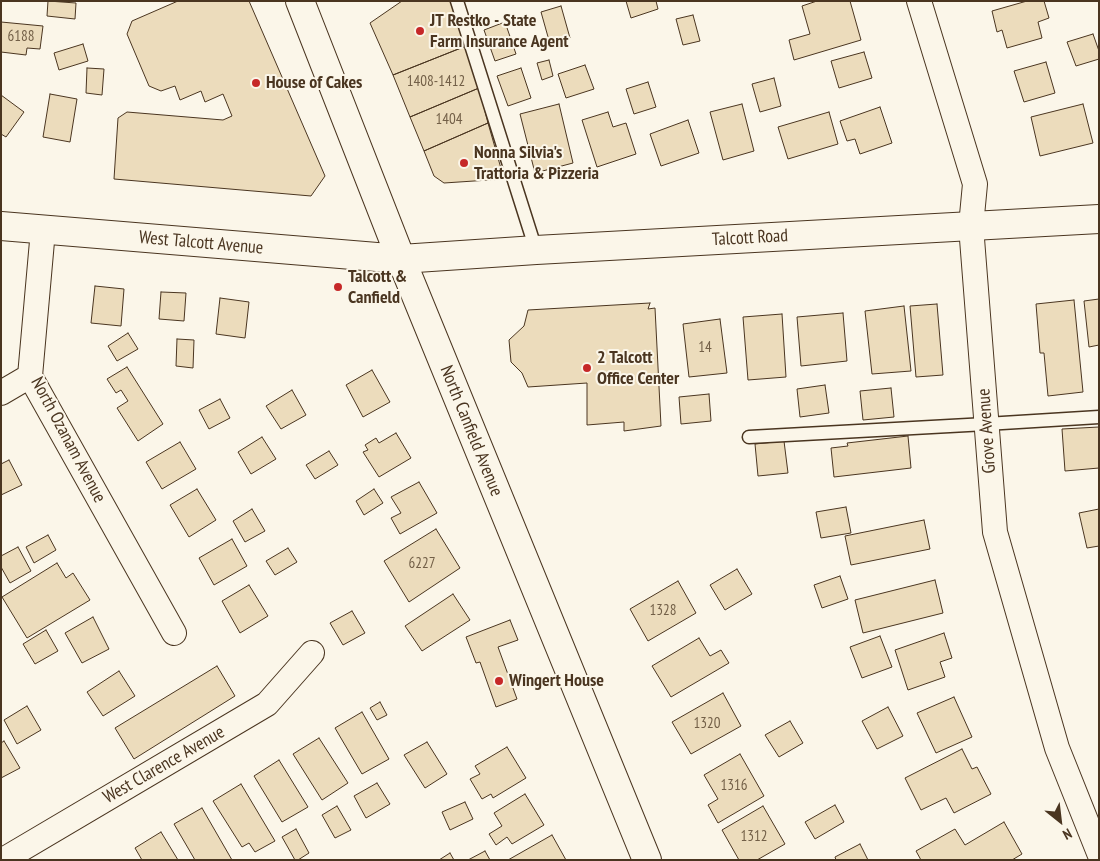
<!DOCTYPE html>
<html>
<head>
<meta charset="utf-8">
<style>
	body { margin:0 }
	#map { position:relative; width:1100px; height:861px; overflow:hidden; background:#fbf6e9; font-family:"PT Sans Narrow",sans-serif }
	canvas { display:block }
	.frame { position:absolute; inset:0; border:2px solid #4a3520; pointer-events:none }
	.north { position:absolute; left:1035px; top:796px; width:50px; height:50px; -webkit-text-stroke:4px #fbf6e9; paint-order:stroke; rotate:151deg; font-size:14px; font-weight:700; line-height:20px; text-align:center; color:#4a3520 }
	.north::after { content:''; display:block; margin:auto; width:18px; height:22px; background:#4a3520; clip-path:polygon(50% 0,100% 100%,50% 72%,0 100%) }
</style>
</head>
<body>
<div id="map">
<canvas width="1100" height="861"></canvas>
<div class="frame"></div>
<div class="north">N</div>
</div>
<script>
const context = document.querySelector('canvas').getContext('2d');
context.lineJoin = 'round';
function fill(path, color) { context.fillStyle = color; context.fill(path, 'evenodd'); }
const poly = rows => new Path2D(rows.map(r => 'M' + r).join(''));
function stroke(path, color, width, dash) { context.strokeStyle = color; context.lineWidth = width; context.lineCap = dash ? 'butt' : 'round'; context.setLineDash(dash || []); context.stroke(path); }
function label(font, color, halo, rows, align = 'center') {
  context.font = font + ' "PT Sans Narrow",sans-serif'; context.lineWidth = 4; context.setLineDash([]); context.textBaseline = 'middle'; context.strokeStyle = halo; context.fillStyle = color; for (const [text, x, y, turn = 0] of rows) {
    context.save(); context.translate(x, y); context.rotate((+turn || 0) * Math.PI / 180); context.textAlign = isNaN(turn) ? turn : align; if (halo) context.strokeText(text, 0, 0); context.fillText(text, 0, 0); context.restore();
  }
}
const building = poly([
	[48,1,76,3,75,19,47,16,48,1],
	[178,1,249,1,325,176,311,196,114,179,118,118,127,112,223,120,232,116,223,94,205,102,201,91,180,100,175,86,161,91,149,86,127,34,132,21,178,1],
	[402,1,453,1,466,46,393,75,370,23,402,1],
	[626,1,656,1,658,9,631,18,626,1],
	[817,1,850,1,861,40,794,60,789,40,810,34,802,6,817,1],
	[1027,1,1044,1,1049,18,1038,22,1042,38,1007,48,1002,30,997,32,992,11,1027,1],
	[561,6,570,38,550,44,541,12,561,6],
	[693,15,700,41,683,45,676,19,693,15],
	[1,22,43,26,40,49,27,48,26,55,1,52,1,22],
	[505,22,516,54,495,61,484,30,505,22],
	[1093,34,1099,51,1099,59,1076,66,1067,42,1093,34],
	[83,44,88,61,59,70,54,53,83,44],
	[466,46,479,88,410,117,393,75,466,46],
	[864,52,872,78,839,88,831,61,864,52],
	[549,60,553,76,542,80,537,63,549,60],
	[1046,62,1055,93,1024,102,1014,71,1046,62],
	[585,65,594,89,566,98,558,74,585,65],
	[87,68,104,69,102,95,86,93,87,68],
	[521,68,531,98,508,106,497,76,521,68],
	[774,78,781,106,760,112,752,84,774,78],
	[648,82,656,107,634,114,626,89,648,82],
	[479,88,488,123,424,151,410,117,479,88],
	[50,94,77,99,70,142,43,137,50,94],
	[1,95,24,112,6,137,1,134,1,95],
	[559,104,573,163,535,173,520,114,559,104],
	[742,104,754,151,723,160,710,112,742,104],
	[1083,104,1093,143,1040,156,1031,117,1083,104],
	[880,107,892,143,860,154,855,139,847,141,840,121,880,107],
	[608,112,613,127,626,123,636,154,597,167,582,120,608,112],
	[829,112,838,144,788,159,778,127,829,112],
	[688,120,699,153,661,166,650,134,688,120],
	[488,123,504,179,444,183,434,176,424,151,488,123],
	[95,286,124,289,121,326,91,323,95,286],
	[161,292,186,293,184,321,159,319,161,292],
	[220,298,249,302,245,338,216,334,220,298],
	[1099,299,1099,345,1089,347,1084,301,1099,299],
	[1074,300,1083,392,1048,396,1044,353,1040,353,1036,304,1074,300],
	[650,303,648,309,655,308,661,426,624,431,624,422,587,425,587,383,528,387,522,373,511,362,509,340,524,326,528,310,650,303],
	[937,304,943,375,916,377,910,306,937,304],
	[904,306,911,371,872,374,865,311,904,306],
	[843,313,847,361,801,366,797,317,843,313],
	[782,314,786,377,748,380,743,317,782,314],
	[720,319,727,373,689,377,683,324,720,319],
	[128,333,138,349,117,361,108,346,128,333],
	[177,339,194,340,193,368,176,366,177,339],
	[127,367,163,424,138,441,117,408,128,401,121,390,116,393,107,379,127,367],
	[372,370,390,402,363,417,346,385,372,370],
	[825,385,829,413,800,417,797,389,825,385],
	[891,388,894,417,863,420,860,391,891,388],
	[292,390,306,415,281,429,266,406,292,390],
	[709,394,711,421,681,424,679,397,709,394],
	[220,399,230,418,209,429,199,410,220,399],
	[1099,427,1099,468,1065,471,1062,429,1099,427],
	[396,433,411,458,379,477,363,452,368,450,365,445,376,438,379,443,396,433],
	[908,436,911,468,834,477,831,448,848,446,847,443,908,436],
	[262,437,276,459,251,474,238,452,262,437],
	[784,441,788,473,758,476,755,444,784,441],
	[180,442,196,469,162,489,146,462,180,442],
	[329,451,338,465,315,479,306,465,329,451],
	[9,460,22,485,1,495,1,464,9,460],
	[419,482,437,513,400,534,391,518,401,513,391,497,419,482],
	[197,489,216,520,189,537,170,505,197,489],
	[374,489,383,503,364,515,356,501,374,489],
	[846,507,851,533,821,538,816,512,846,507],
	[252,509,265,531,245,542,233,521,252,509],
	[1099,509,1099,546,1087,548,1079,513,1099,509],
	[924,520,930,549,851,565,845,536,924,520],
	[436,529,460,568,409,602,384,561,436,529],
	[48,535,56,550,34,563,26,547,48,535],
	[232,539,247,566,214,585,199,558,232,539],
	[18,547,31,571,10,583,1,567,1,556,18,547],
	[288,548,297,562,275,575,266,561,288,548],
	[57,563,66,578,73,573,90,600,27,638,2,597,57,563],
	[737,569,752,594,725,610,710,585,737,569],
	[840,576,848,599,822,608,814,585,840,576],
	[935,580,943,613,863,633,855,600,935,580],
	[678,581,696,613,648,641,630,609,678,581],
	[249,585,268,616,240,633,222,601,249,585],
	[453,594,470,620,422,651,405,626,453,594],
	[352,611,365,633,343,645,330,623,352,611],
	[93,617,109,649,82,663,65,633,93,617],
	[510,620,518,640,498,647,517,699,496,707,480,662,476,663,466,637,510,620],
	[46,630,58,651,35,664,23,644,46,630],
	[944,633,952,658,940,662,945,677,908,690,895,650,944,633],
	[880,636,892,667,862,678,850,647,880,636],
	[699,638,710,656,721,650,729,663,671,697,652,666,699,638],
	[217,666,235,696,134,759,115,728,217,666],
	[119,671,135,696,103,716,87,692,119,671],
	[723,693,741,726,691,754,672,722,723,693],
	[954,697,972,737,936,753,917,713,954,697],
	[380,702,387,715,377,720,370,708,380,702],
	[27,706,41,730,17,744,4,720,27,706],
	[888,707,903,736,877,749,862,721,888,707],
	[362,712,389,759,362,774,335,728,362,712],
	[790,721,803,743,779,757,765,735,790,721],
	[319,738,348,783,322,800,293,754,319,738],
	[4,741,20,768,1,778,1,743,4,741],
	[427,742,447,774,425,788,404,755,427,742],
	[507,747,526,778,493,798,491,794,482,799,470,779,480,774,475,766,507,747],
	[962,749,972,769,977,767,991,794,954,813,946,798,921,810,905,778,962,749],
	[740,754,764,796,718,823,708,805,718,799,704,775,740,754],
	[279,760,308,807,282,822,254,776,279,760],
	[377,783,390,804,366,818,354,796,377,783],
	[241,784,275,841,255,852,249,843,242,847,213,801,241,784],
	[525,794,544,825,512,844,507,837,496,845,489,834,502,826,494,813,525,794],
	[465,802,473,819,450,830,442,812,465,802],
	[835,805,844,822,815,839,805,822,835,805],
	[337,806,351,830,335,838,322,815,337,806],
	[763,806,785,844,757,860,739,860,722,830,763,806],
	[202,808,232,860,195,860,174,824,202,808],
	[1004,822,1022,854,1012,860,921,860,916,851,955,829,965,845,1004,822],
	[296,829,309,853,298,860,295,860,282,837,296,829],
	[161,832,178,860,142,860,135,848,161,832],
	[552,835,566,860,508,860,552,835],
	[860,844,868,860,836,860,835,857,860,844],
	[485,851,490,860,468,860,485,851],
	[450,853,454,860,439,860,450,853]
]);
const service = poly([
	[457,1,536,250],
	[749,437,986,424,1099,417]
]);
const minor = poly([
	[919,1,975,184,971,226,995,532,1057,748,1099,853],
	[43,230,30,376,174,633],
	[1,393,30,376],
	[3,860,267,704,312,653]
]);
const tertiary = poly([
	[300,1,401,259,647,860],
	[1,226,401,259,536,250,1099,219]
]);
const markers = [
	[420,31,5,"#c62828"],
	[256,83,5,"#c62828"],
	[464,163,5,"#c62828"],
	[338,287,5,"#c62828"],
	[587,368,5,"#c62828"],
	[499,681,5,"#c62828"]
];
const numberNames = [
	["6188",21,37],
	["1408-1412",436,82],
	["1404",449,120],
	["14",705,348],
	["6227",422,564],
	["1328",663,611],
	["1320",707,724],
	["1316",734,786],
	["1312",754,837]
];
const poiNames = [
	["JT Restko - State",430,21],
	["Farm Insurance Agent",430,42],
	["House of Cakes",266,83],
	["Nonna Silvia's",474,153],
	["Trattoria & Pizzeria",474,174],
	["Talcott &",348,277],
	["Canfield",348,298],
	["2 Talcott",597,358],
	["Office Center",597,379],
	["Wingert House",509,681]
];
const streetNames = [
	["Talcott Road",750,238,-3],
	["West Talcott Avenue",201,243,5],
	["North Canfield Avenue",471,431,68],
	["Grove Avenue",987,431,-94],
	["North Ozanam Avenue",68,440,62],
	["West Clarence Avenue",164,765,-30]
];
fill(building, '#ecdcbc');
stroke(building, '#4a3520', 1);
stroke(service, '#4a3520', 15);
stroke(minor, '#4a3520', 26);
stroke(tertiary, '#4a3520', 30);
stroke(service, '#fbf6e9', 12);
stroke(minor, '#fbf6e9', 24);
stroke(tertiary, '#fbf6e9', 28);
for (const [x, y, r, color] of markers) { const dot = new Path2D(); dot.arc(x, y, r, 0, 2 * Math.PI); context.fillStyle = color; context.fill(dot); stroke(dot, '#fbf6e9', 2); }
label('15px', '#725f47', null, numberNames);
label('bold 18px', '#4a3520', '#fbf6e9', poiNames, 'left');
label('18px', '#4a3520', '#fbf6e9', streetNames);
</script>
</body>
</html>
